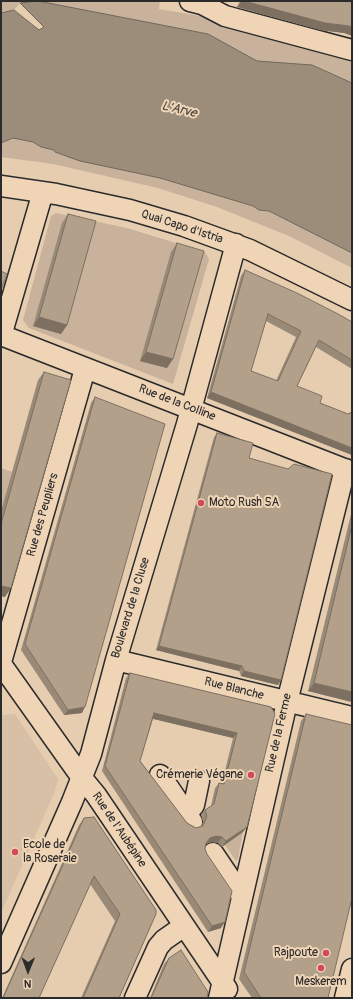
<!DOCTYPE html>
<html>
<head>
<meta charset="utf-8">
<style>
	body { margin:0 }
	#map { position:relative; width:353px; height:999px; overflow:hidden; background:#e7cdb0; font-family:Pangolin,sans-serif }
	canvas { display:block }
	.frame { position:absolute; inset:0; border:2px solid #2b2b2b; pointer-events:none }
	.north { position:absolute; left:8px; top:951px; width:40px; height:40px; -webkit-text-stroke:3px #efd4b6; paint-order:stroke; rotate:181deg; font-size:11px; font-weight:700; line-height:16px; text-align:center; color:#2b2b2b }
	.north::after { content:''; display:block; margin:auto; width:14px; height:18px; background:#2b2b2b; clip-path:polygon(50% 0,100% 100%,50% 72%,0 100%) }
</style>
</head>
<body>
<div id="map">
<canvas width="353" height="999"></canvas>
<div class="frame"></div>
<div class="north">N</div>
</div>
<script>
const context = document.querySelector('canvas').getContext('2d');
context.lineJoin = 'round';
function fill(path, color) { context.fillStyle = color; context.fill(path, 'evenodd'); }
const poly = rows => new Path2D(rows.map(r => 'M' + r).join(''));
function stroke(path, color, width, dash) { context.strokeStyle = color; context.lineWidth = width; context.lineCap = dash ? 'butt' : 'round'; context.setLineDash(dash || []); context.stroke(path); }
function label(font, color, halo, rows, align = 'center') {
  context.font = font + ' Pangolin,sans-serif'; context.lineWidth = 4; context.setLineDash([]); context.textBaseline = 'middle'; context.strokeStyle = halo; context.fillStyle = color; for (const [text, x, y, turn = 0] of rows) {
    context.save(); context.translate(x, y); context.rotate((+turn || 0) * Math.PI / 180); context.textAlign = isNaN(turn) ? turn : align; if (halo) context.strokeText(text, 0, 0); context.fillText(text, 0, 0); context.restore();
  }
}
const built = poly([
	[15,714,58,779,55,791,1,913,1,715]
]);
const green = poly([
	[1,1,160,1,159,9,231,21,352,58,352,83,312,65,257,61,208,34,105,14,20,3,14,10,1,13],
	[13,138,33,142,41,147,54,150,55,152,113,168,160,178,253,206,256,208,269,211,352,253,352,268,289,236,217,207,158,188,53,164,1,157,1,143],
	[56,213,127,228,205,252,209,259,173,384,29,328,23,320,51,216],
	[1,468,12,472,1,512],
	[243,832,238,859,236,861,225,845]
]);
const water = poly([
	[38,1,208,34,257,61,312,65,352,83,352,253,269,211,259,210,253,206,160,178,80,161,55,152,54,150,41,147,33,142,13,138,1,143,1,13,14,10,39,30,44,27,20,3,38,1]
]);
const minor = poly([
	[190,1,202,4,225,16,352,50],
	[1,186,56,194,130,210,184,226,250,250,352,300],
	[1,335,352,472],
	[1,336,43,192],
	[116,660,352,717],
	[1,662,85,369],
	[1,664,82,778,96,795,227,989],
	[160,775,192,822],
	[186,814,194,805,199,781],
	[213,853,242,896],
	[1,963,72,802,91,754,116,660,187,424,236,244],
	[135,998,158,947,164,940,184,926],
	[219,998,287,702,345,469],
	[345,998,352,969]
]);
const wall = poly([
	[240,1,352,1,344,33,320,30,237,7],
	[68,214,67,325,61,334,33,326,62,223],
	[177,243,167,368,140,361,171,252],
	[245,270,352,322,352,369,316,347,297,386,320,403,348,414,352,412,352,455,207,398,241,276],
	[266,321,296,337,276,381,251,371],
	[44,372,5,597,1,596,1,511,38,380],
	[95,397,82,713,64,715,21,650,91,403],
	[217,433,249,458,288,469,281,680,278,685,241,676,239,671,156,650,214,437],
	[352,510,352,702,308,691],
	[130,673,271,707,243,832,222,847,218,843,212,842,206,844,205,849,221,928,208,932,102,771,126,678],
	[153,719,233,738,222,783,219,783,215,788,211,806,205,810,201,815,203,822,201,826,196,828,187,823,140,761],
	[306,714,328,998,252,998,239,979,301,721],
	[84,818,156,910,119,998,81,998,115,921,90,884,39,998,2,998,79,825],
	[169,958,207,998,150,998,164,964]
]);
const shadedWall = poly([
	[242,1,349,26,352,27,352,36,344,33,320,30,237,7],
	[39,317,67,325,61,334,33,326],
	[146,352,173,359,167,368,140,361],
	[211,392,352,448,352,455,207,398],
	[1,586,11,588,5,597,1,596],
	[159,646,242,666,239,671,156,650],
	[244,671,281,680,278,685,241,676],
	[314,683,352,692,352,702,308,691],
	[85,707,82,713,64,715,68,710],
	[154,713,237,733,233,738,150,718],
	[247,827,243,832,222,847,226,841],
	[216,836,222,837,218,843,212,842,206,844,203,848,210,838],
	[225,922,221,928,208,932,212,926]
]);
const building = poly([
	[244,1,352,1,352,27,349,26,325,23,244,1],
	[68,214,96,221,67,325,39,317,68,214],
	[177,243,204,251,173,359,146,352,177,243],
	[245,270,297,293,340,315,352,322,352,360,319,340,297,386,322,396,320,403,348,414,352,412,352,448,211,392,245,270],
	[268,314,301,331,278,381,251,371,268,314],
	[1,271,7,274,1,290,1,271],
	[44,372,71,380,11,588,1,586,1,524,44,372],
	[95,397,165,424,85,707,68,710,25,644,95,397],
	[217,433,253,443,249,458,288,469,294,464,332,474,281,680,244,671,242,666,159,646,217,433],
	[352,525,352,692,314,683,352,525],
	[130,673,271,707,275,714,247,827,226,841,222,837,216,836,210,838,206,843,205,849,207,854,232,891,225,922,212,926,105,766,130,673],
	[154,713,237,733,224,784,219,783,214,804,205,810,207,816,203,826,196,828,187,823,140,761,154,713],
	[306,714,352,725,352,898,328,998,261,998,244,972,306,714],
	[94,817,156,910,156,914,119,998,83,998,120,914,94,876,39,998,3,998,84,818,94,817],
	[181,950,208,992,207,998,151,998,169,958,181,950]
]);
const markers = [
	[201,503,4,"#d1495b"],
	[251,775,4,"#d1495b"],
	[15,852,4,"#d1495b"],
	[326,953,4,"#d1495b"],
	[321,968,4,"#d1495b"]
];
const streetNames = [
	["Quai Capo d'Istria",182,227,18],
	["Rue de la Colline",177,403,21],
	["Rue des Peupliers",43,515,-74],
	["Boulevard de la Cluse",131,608,-73],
	["Rue Blanche",234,689,14],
	["Rue de la Ferme",279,733,-77],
	["Rue de l'Aubépine",119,830,56]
];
const poiNames = [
	["Moto Rush SA",209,503],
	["Crémerie Végane",243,775,"right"],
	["Ecole de",23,845],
	["la Roseraie",23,859],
	["Rajpoute",318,953,"right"],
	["Meskerem",321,982,"center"]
];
const waterNames = [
	["L'Arve",179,110,13]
];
fill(built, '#d7c0a5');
fill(green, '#c8b29b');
fill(water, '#9c8d7b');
stroke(water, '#6f665b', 1);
stroke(minor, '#2b2b2b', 23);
stroke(minor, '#efd4b6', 20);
fill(wall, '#998a78');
fill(shadedWall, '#7d7061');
fill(building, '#b2a08b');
stroke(building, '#7d7061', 1);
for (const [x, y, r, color] of markers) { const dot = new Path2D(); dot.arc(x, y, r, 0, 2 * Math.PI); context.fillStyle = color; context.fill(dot); stroke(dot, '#efd4b6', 1.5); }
label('12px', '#2b2b2b', '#efd4b6', streetNames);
label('12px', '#2b2b2b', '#efd4b6', poiNames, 'left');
label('italic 13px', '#47443f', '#efd4b6', waterNames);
</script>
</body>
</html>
